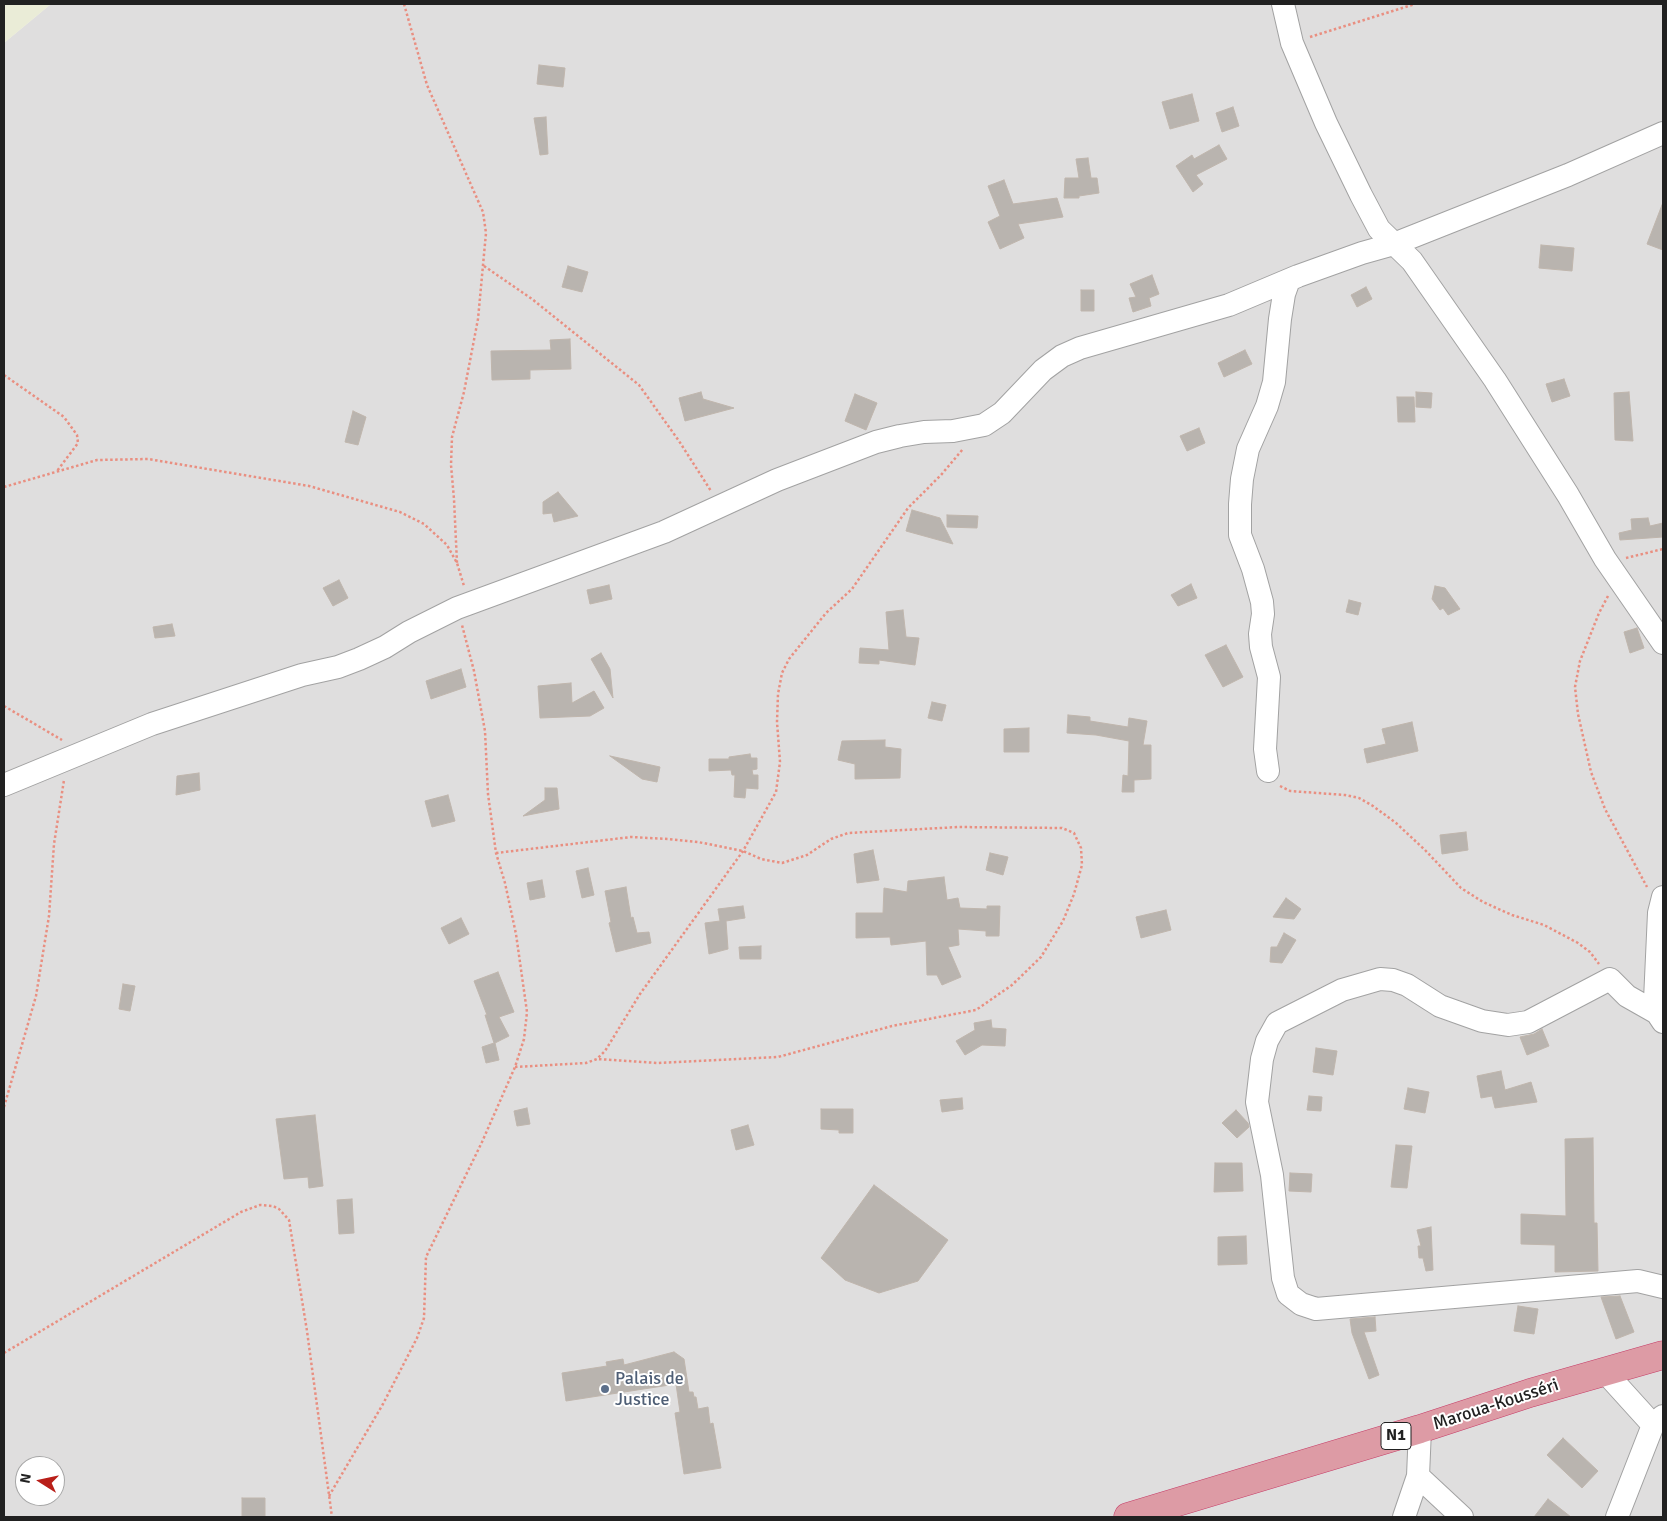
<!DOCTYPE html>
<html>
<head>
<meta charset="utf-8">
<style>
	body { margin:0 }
	#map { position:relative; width:1667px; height:1521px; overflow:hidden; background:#f0eee9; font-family:Signika,sans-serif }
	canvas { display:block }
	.frame { position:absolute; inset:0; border:5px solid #212121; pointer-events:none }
	.north { position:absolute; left:15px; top:1456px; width:50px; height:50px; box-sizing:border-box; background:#fff; border:1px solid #a6a6a6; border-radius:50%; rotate:280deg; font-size:14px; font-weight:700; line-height:20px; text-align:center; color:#212121 }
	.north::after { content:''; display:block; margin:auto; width:18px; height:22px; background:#b91f19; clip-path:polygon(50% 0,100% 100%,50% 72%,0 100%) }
</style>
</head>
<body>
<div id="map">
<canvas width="1667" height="1521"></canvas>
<div class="frame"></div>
<div class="north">N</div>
</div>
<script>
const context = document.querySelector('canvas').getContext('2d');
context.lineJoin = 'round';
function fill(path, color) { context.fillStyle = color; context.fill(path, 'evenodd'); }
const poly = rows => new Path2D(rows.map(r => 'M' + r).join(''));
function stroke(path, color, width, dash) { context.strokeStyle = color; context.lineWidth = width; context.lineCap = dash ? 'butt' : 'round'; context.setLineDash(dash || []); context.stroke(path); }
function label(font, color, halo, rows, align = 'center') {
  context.font = font + ' Signika,sans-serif'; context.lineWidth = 4; context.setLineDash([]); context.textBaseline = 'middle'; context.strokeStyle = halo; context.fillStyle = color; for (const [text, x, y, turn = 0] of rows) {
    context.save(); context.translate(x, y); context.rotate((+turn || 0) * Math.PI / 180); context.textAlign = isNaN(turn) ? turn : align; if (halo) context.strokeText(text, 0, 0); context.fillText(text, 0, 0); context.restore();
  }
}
const residential = poly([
	[51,4,1663,4,1663,1517,4,1517,4,43],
	[25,1466,55,1466,55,1496,25,1496]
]);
const farmland = poly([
	[4,4,51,4,4,43]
]);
const building = poly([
	[539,65,565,68,563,87,537,84,539,65],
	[1192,94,1199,121,1170,129,1162,102,1192,94],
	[1233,107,1239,126,1222,132,1216,113,1233,107],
	[546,117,548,154,540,155,534,118,546,117],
	[1219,145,1227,159,1196,175,1203,184,1193,192,1176,166,1192,155,1194,159,1219,145],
	[1088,158,1091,178,1097,178,1099,193,1079,196,1079,198,1064,198,1065,178,1079,178,1076,159,1088,158],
	[1004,180,1013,204,1057,198,1063,217,1018,224,1024,238,1000,249,988,222,1000,216,988,186,1004,180],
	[1662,205,1663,205,1663,250,1647,244,1662,205],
	[1541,245,1574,248,1572,271,1539,268,1541,245],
	[568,266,588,272,582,292,562,287,568,266],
	[1152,275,1159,294,1149,298,1151,306,1133,312,1129,298,1136,297,1130,284,1152,275],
	[1366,287,1372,299,1357,307,1351,295,1366,287],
	[1081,290,1094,290,1094,311,1081,311,1081,290],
	[570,339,571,369,530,370,530,379,492,380,491,351,551,350,550,340,570,339],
	[1245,350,1252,364,1224,377,1218,363,1245,350],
	[1564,379,1570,396,1552,402,1546,384,1564,379],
	[701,392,703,399,734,408,685,421,679,398,701,392],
	[1416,392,1432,393,1431,408,1416,407,1416,392],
	[1629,392,1633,441,1615,440,1614,393,1629,392],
	[855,394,877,403,866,430,845,421,855,394],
	[1397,397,1414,397,1415,422,1398,422,1397,397],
	[353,411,366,417,358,445,345,442,353,411],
	[1199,428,1205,443,1187,451,1180,436,1199,428],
	[558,492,578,516,554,522,552,513,543,514,543,502,558,492],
	[912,510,940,518,953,544,906,531,912,510],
	[947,515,978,516,977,528,947,527,947,515],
	[1648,518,1650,526,1663,523,1663,537,1620,540,1619,533,1632,530,1631,519,1648,518],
	[339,580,348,598,333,606,323,588,339,580],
	[1191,584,1197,598,1178,606,1171,595,1191,584],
	[609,585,612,599,590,604,587,590,609,585],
	[1435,586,1445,588,1460,609,1448,615,1443,608,1440,610,1432,599,1435,586],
	[1349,600,1361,603,1358,615,1346,612,1349,600],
	[903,610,906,637,919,638,915,665,879,660,879,664,859,663,860,648,889,650,886,612,903,610],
	[172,624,175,636,155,638,153,627,172,624],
	[1637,628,1644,648,1630,653,1624,632,1637,628],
	[1226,645,1243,677,1223,687,1205,655,1226,645],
	[601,653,610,669,613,698,591,659,601,653],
	[461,669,466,687,431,699,426,681,461,669],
	[571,683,572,703,594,691,604,708,590,716,540,718,538,686,571,683],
	[932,702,946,705,942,721,928,718,932,702],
	[1068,715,1090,717,1090,721,1128,727,1129,718,1147,721,1143,745,1151,745,1151,779,1134,780,1134,792,1122,792,1123,775,1128,776,1129,741,1096,735,1067,733,1068,715],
	[1412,722,1418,751,1367,763,1364,749,1386,744,1382,729,1412,722],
	[1029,728,1029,752,1004,752,1004,729,1029,728],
	[885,740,885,747,901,749,900,778,855,779,855,764,838,760,842,741,885,740],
	[750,754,751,758,757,758,757,769,752,770,753,775,758,775,758,789,746,788,745,798,734,797,735,775,732,775,731,770,709,771,709,759,729,759,729,757,750,754],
	[610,756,660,767,657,782,642,779,610,756],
	[199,773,200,790,176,795,177,776,199,773],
	[545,788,557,788,559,809,523,816,545,800,545,788],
	[448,795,455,821,432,827,425,801,448,795],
	[1466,832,1468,850,1442,854,1440,835,1466,832],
	[873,850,879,880,857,883,854,854,873,850],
	[990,853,1008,857,1003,875,986,870,990,853],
	[588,868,594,895,582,898,576,871,588,868],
	[944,877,947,900,958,898,960,908,987,909,987,906,1000,906,999,936,986,936,986,931,958,929,959,945,948,947,961,977,942,985,937,975,927,975,926,941,891,945,890,937,856,938,856,913,883,913,884,888,907,892,908,881,944,877],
	[542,880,545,897,530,900,527,883,542,880],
	[626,887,631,918,633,917,637,933,649,932,651,943,616,952,609,923,611,922,605,891,626,887],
	[1286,898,1301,909,1294,919,1273,917,1286,898],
	[743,906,745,918,726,921,728,949,709,954,705,923,720,921,718,909,743,906],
	[1166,910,1171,930,1141,938,1136,917,1166,910],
	[461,918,469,934,449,944,441,928,461,918],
	[1284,933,1296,940,1282,963,1270,962,1271,947,1277,947,1284,933],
	[761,946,761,959,740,959,739,947,761,946],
	[498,972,514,1012,499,1017,509,1036,495,1043,499,1060,486,1063,482,1047,494,1043,485,1015,487,1015,474,981,498,972],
	[123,984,135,986,130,1011,119,1009,123,984],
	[991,1020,992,1028,1006,1029,1005,1046,982,1045,965,1055,956,1041,975,1030,974,1023,991,1020],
	[1542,1029,1549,1046,1527,1055,1520,1037,1534,1034,1542,1029],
	[1316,1048,1337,1051,1333,1075,1313,1072,1316,1048],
	[1501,1071,1505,1090,1531,1082,1537,1102,1495,1108,1492,1096,1481,1098,1477,1076,1501,1071],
	[1408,1088,1429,1092,1425,1113,1404,1109,1408,1088],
	[1309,1096,1322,1097,1321,1111,1307,1110,1309,1096],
	[962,1098,963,1109,942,1112,940,1100,962,1098],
	[527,1108,530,1124,517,1126,514,1111,527,1108],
	[821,1109,853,1109,853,1133,839,1133,839,1130,821,1129,821,1109],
	[1236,1110,1248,1123,1249,1127,1237,1138,1222,1123,1236,1110],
	[315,1115,323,1186,309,1188,308,1177,284,1179,276,1119,315,1115],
	[748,1125,754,1145,736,1150,731,1130,748,1125],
	[1593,1138,1594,1223,1597,1223,1598,1271,1555,1272,1555,1245,1521,1244,1521,1214,1566,1216,1565,1139,1593,1138],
	[1396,1145,1412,1146,1407,1188,1391,1187,1396,1145],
	[1215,1163,1242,1163,1243,1191,1214,1192,1215,1163],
	[1290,1173,1312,1174,1311,1192,1289,1191,1290,1173],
	[874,1185,948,1240,918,1281,879,1293,845,1280,821,1258,874,1185],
	[352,1199,354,1233,339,1234,337,1200,352,1199],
	[1431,1227,1433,1270,1426,1271,1423,1258,1419,1258,1418,1246,1421,1246,1417,1230,1431,1227],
	[1246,1236,1247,1264,1218,1265,1218,1237,1246,1236],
	[1620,1296,1634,1332,1616,1339,1601,1297,1620,1296],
	[1518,1306,1538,1309,1534,1334,1514,1331,1518,1306],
	[1375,1317,1376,1331,1364,1332,1379,1375,1369,1379,1352,1333,1350,1319,1375,1317],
	[674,1352,684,1359,689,1392,693,1392,694,1397,696,1397,698,1409,708,1407,710,1424,713,1423,721,1468,684,1474,675,1413,680,1412,676,1384,566,1401,562,1373,607,1366,606,1362,623,1359,624,1365,674,1352],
	[1563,1438,1598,1471,1582,1488,1547,1455,1563,1438],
	[242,1498,265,1498,265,1517,242,1517,242,1498],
	[1548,1499,1571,1517,1534,1517,1548,1499]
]);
const path = poly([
	[404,4,427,85,483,212,486,233,478,319,464,392,452,437,451,465,454,499,457,563],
	[1310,37,1415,4],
	[484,266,532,299,639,385,679,441,711,491],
	[4,375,64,417,77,435,78,443,57,471],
	[4,487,97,460,148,459,309,486,400,512,424,524,447,545,457,563,464,586],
	[1626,558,1663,549],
	[1608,596,1599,613,1580,661,1575,687,1578,714,1591,772,1605,809,1647,887],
	[4,706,62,740],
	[1280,786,1290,791,1345,795,1359,798,1373,806,1396,823,1425,850,1461,888,1483,902,1512,915,1544,925,1578,943,1590,952,1599,964],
	[496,853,631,837,668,839,698,842,743,851,761,859,782,863,807,855,831,839,848,833,959,827,1062,828,1074,833,1081,848,1082,865,1074,894,1063,921,1041,957,1012,985,976,1010,892,1026,778,1057,658,1063,597,1059],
	[515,1067,586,1063,597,1059,605,1051,640,994,743,851,776,792,780,762,777,722,778,694,782,673,789,659,826,613,852,589,908,508,941,475,963,449],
	[4,1107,36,996,49,916,54,844,64,780],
	[4,1353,241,1212,260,1205,273,1206,279,1209,289,1220,307,1331,332,1517],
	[329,1496,383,1404,417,1338,424,1318,426,1257,482,1142,515,1067,524,1039,527,1012,516,934,505,883,496,853,488,794,485,731,474,671,462,625]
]);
const minor = poly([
	[1283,4,1292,43,1326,123,1361,195,1379,229,1412,261,1495,380,1568,495,1605,559,1663,643],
	[1268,771,1265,749,1269,677,1261,647,1260,634,1263,614,1262,602,1253,569,1240,535,1240,504,1242,479,1248,449,1267,406,1274,382,1280,319,1284,294,1289,280],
	[4,785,152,724,302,675,338,667,359,659,385,647,409,632,457,608,664,532,777,480,876,442,900,436,924,432,953,431,984,425,1002,413,1043,370,1062,356,1080,348,1229,305,1298,276,1362,253,1394,244,1568,175,1663,133],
	[1657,1013,1627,996,1610,979,1528,1022,1508,1025,1482,1021,1440,1006,1407,985,1393,980,1380,979,1342,990,1277,1023,1267,1041,1262,1059,1257,1102,1272,1175,1283,1278,1288,1294,1301,1304,1316,1309,1638,1281,1663,1287],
	[1663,1022,1657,1013,1655,1000,1659,913,1663,897],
	[1605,1372,1653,1425],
	[1420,1429,1418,1476,1462,1517],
	[1404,1517,1418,1476],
	[1617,1517,1653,1425,1663,1416]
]);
const highway = poly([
	[1128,1517,1420,1429,1530,1393,1663,1355]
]);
const markers = [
	[605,1389,5,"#5c6f8a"]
];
const shields = [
	[1396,1436,30]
];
const shieldNames = [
	["N1",1396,1436]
];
const serviceNames = [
	["Palais de",615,1379],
	["Justice",615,1400]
];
const streetNames = [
	["Maroua-Kousséri",1496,1405,-18]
];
fill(residential, '#dfdede');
fill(farmland, '#eaecd7');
fill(building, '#b9b4af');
stroke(building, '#c0b6ad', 1);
stroke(minor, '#a2a2a2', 24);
stroke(highway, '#c63e68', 29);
stroke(path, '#e98f81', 2.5, [2.5, 2.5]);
stroke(minor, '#fff', 22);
stroke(highway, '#dd9ba5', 28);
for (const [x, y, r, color] of markers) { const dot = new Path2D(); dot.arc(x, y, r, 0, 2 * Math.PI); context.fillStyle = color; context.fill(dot); stroke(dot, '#fff', 2); }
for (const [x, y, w] of shields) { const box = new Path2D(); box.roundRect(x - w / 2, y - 13.5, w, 27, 4); context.fillStyle = '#fff'; context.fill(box); stroke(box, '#212121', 1); }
label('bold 16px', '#212121', null, shieldNames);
label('18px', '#4e5e75', '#fff', serviceNames, 'left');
label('18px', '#212121', '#fff', streetNames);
</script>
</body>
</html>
